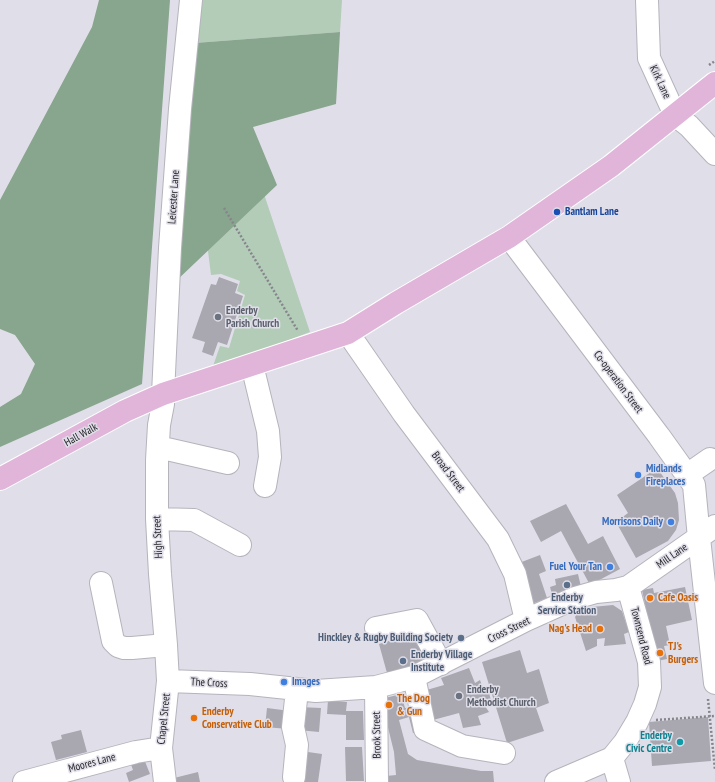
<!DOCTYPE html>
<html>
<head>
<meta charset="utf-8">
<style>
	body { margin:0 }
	canvas { display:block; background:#e0dee8 }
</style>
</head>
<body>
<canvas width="715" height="782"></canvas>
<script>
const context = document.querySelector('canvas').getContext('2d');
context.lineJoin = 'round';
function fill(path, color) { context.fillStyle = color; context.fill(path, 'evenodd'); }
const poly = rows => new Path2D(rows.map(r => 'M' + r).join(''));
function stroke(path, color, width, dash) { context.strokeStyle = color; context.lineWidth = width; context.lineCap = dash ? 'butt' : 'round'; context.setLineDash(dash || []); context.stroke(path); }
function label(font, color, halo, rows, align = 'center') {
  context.font = font + ' "PT Sans Narrow",sans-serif'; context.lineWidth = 3; context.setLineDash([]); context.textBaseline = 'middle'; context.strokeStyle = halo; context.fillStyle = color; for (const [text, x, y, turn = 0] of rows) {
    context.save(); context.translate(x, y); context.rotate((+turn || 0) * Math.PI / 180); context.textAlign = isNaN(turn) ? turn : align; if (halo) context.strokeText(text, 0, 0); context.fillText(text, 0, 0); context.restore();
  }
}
const green = poly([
	[197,0,342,0,340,32,195,43],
	[254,164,310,332,212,369,220,346,229,348,245,295,237,291,240,281,221,274,211,275,207,243]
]);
const forest = poly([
	[99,0,170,0,142,384,0,447,0,407,21,394,35,364,15,335,0,329,0,200,92,27],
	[340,32,336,104,253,127,277,185,175,282,195,43]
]);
const building = poly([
	[219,277,238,284,235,293,243,296,227,345,218,342,213,356,202,352,205,342,192,338,211,284,216,285],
	[657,468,675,493,678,503,679,520,676,530,668,541,636,558,616,522,628,513,617,495],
	[566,504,588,544,603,536,620,569,590,585,561,531,541,542,530,521],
	[540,555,546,571,539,574,547,598,532,604,519,563],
	[578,574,582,591,553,598,550,587,556,585,555,579],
	[685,587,692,620,666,626,670,645,664,646,667,659,657,661,642,590,653,588,654,593],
	[613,605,622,611,629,632,624,634,626,644,604,646,605,638,597,639,597,646,586,651,575,617,581,608],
	[417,632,430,660,387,673,379,644],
	[520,650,527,673,539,669,549,703,536,708,544,731,507,743,482,662],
	[469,668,475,683,480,680,485,694,489,693,492,704,485,706,489,712,478,716,481,725,463,728,459,713,433,720,423,691,444,685,441,678],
	[401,694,405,708,413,707,420,733,413,733,409,717,399,720,408,754,417,760,440,764,481,771,493,771,494,782,385,782,386,776,396,775,394,752,381,699],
	[328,700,347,702,346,711,363,711,364,740,346,740,346,715,327,714],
	[300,707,321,708,319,732,298,730],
	[267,708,290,711,288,729,265,727],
	[708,717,711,761,652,766,649,722],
	[81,730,87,752,56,760,51,742,62,739,61,735],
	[345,747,362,747,364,781,346,781],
	[308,752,322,754,318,782,304,782],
	[142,754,150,774,129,782,126,773,133,770,129,759],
	[198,772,200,782,170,782,170,779]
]);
const path = poly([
	[709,65,715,61],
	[224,208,298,331],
	[708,699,715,770],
	[656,720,715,716]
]);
const minor = poly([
	[647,0,649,58,675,115,689,126,715,154],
	[509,237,659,436,694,485,699,538,715,683],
	[348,333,404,414,498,539,515,574,526,620],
	[252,365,268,431,270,457,265,486],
	[158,447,228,463],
	[687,475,710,459],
	[157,519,194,520,240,545],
	[101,583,113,641,118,646,124,648,132,648,166,645],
	[376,628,417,620,441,664],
	[414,677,425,729,462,746,504,753],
	[168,681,250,684,316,691,376,687,414,677,526,620,575,598,596,592,616,590,628,587,715,526],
	[376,687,377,782],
	[612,758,619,782],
	[294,777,297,745,293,727,297,690],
	[24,782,136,752,161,748],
	[165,782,161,748,168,681,166,645,160,574,157,519,157,460,159,425,163,404,163,394,170,248,180,109,191,0],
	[556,782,612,758,625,742,637,722,645,704,650,687,649,662,628,587]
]);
const major = poly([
	[0,479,125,411,163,394,348,333,396,303,509,237,611,166,715,83]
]);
const markers = [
	[557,212,4,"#1a4fb4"],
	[218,317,4,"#6b7280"],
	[638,475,4,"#3f7fe0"],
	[671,522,4,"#3f7fe0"],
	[610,567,4,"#3f7fe0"],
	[567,585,4,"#5c6f8a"],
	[650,598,4,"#e8710a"],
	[600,629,4,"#e8710a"],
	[461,638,4,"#5c6f8a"],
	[660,653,4,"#e8710a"],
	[403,661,4,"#5c6f8a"],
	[284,682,4,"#3f7fe0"],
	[459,696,4,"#6b7280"],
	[389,705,4,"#e8710a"],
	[194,718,4,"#e8710a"],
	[680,742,4,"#0f9aa8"]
];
const streetNames = [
	["Kirk Lane",660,82,65],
	["Leicester Lane",174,197,-86],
	["Co-operation Street",618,382,53],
	["Hall Walk",81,435,-29],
	["Broad Street",448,472,53],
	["High Street",158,537,-93],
	["Mill Lane",672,556,-35],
	["Cross Street",509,630,-26],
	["Townsend Road",641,636,76],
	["The Cross",209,683,3],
	["Chapel Street",164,719,-84],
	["Brook Street",377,735,-91],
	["Moores Lane",92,763,-15]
];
const transitNames = [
	["Bantlam Lane",565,212]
];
const worshipNames = [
	["Enderby",226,311],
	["Parish Church",226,324],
	["Enderby",467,690],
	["Methodist Church",467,703]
];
const shopNames = [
	["Midlands",646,469],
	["Fireplaces",646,482],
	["Morrisons Daily",663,522,"right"],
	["Fuel Your Tan",602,567,"right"],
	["Images",292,682]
];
const serviceNames = [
	["Enderby",567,598],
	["Service Station",567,611],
	["Hinckley & Rugby Building Society",453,638,"right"],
	["Enderby Village",411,655,"left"],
	["Institute",411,668,"left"]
];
const foodNames = [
	["Cafe Oasis",658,598],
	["Nag's Head",592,629,"right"],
	["TJ's",668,647],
	["Burgers",668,660],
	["The Dog",397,699],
	["& Gun",397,712],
	["Enderby",202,712],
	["Conservative Club",202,725]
];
const cultureNames = [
	["Enderby",672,736],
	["Civic Centre",672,749]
];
fill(green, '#b3ccb8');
fill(forest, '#88a58e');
fill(building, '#a9a8b1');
stroke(minor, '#b5b4bc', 24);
stroke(major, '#fff', 24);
stroke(path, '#86858c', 2.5, [2, 2]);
stroke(minor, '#fff', 22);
stroke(major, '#e0b5d9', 22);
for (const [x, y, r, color] of markers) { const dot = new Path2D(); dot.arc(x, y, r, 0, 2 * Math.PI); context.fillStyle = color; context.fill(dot); stroke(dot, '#e0dee8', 1.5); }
label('11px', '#262629', '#e0dee8', streetNames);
label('bold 11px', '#164399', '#e0dee8', transitNames, 'left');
label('bold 11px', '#5b616d', '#e0dee8', worshipNames, 'left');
label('bold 11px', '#366cbe', '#e0dee8', shopNames, 'left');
label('bold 11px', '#4e5e75', '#e0dee8', serviceNames);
label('bold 11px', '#c56008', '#e0dee8', foodNames, 'left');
label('bold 11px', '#0d838f', '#e0dee8', cultureNames, 'right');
</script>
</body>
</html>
